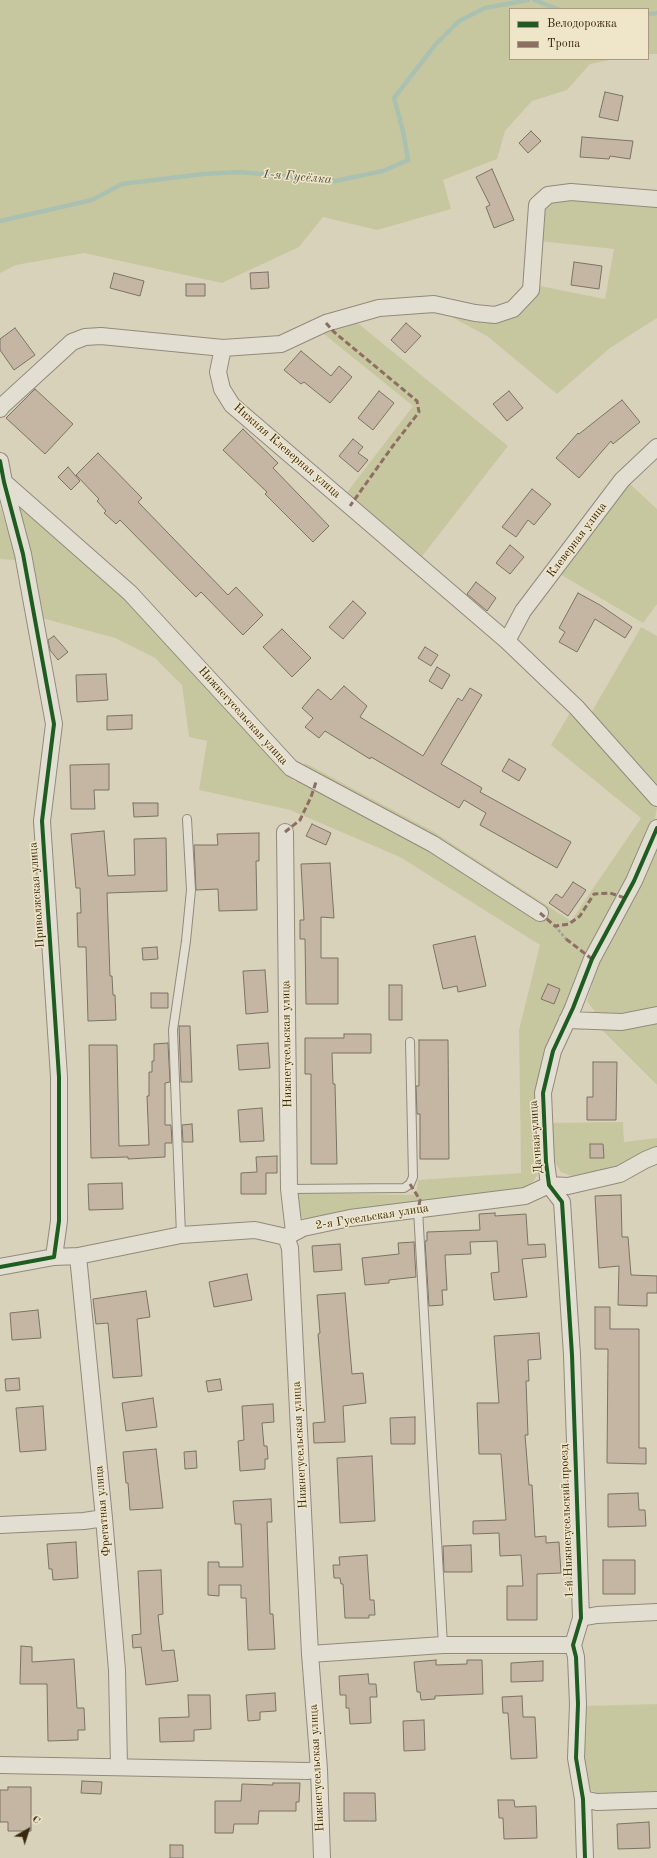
<!DOCTYPE html>
<html>
<head>
<meta charset="utf-8">
<style>
	body { margin:0 }
	#map { position:relative; width:657px; height:1858px; overflow:hidden; background:#d9d2bb; font-family:"Old Standard TT",serif }
	canvas { display:block }
	.legend { position:absolute; left:509px; top:8px; width:140px; height:52px; box-sizing:border-box; background:#efe6ca; border:1px solid #a69a80; margin:0; padding:5px 7px; list-style:none; font-size:12px; color:#392810 }
	.legend li { display:flex; align-items:center; gap:8px; height:20px }
	.legend b { width:20px; border:1px solid #a69a80 }
	.north { position:absolute; left:8px; top:1810px; width:40px; height:40px; -webkit-text-stroke:3px #efe6ca; paint-order:stroke; rotate:39deg; font-size:11px; font-weight:700; line-height:16px; text-align:center; color:#392810 }
	.north::after { content:''; display:block; margin:auto; width:14px; height:18px; background:#392810; clip-path:polygon(50% 0,100% 100%,50% 72%,0 100%) }
</style>
</head>
<body>
<div id="map">
<canvas width="657" height="1858"></canvas>
<ul class="legend">
<li><b style="height:5px;background:#1b5e20"></b>Велодорожка</li>
<li><b style="height:5px;background:#8d6e63"></b>Тропа</li>
</ul>
<div class="north">С</div>
</div>
<script>
const context = document.querySelector('canvas').getContext('2d');
context.lineJoin = 'round';
function fill(path, color) { context.fillStyle = color; context.fill(path, 'evenodd'); }
const poly = rows => new Path2D(rows.map(r => 'M' + r).join(''));
function stroke(path, color, width, dash) { context.strokeStyle = color; context.lineWidth = width; context.lineCap = dash ? 'butt' : 'round'; context.setLineDash(dash || []); context.stroke(path); }
function label(font, color, halo, rows, align = 'center') {
  context.font = font + ' "Old Standard TT",serif'; context.lineWidth = 3; context.setLineDash([]); context.textBaseline = 'middle'; context.strokeStyle = halo; context.fillStyle = color; for (const [text, x, y, turn = 0] of rows) {
    context.save(); context.translate(x, y); context.rotate((+turn || 0) * Math.PI / 180); context.textAlign = isNaN(turn) ? turn : align; if (halo) context.strokeText(text, 0, 0); context.fillText(text, 0, 0); context.restore();
  }
}
const green = poly([
	[0,0,657,0,657,54,648,54,648,9,510,9,510,59,614,59,590,64,567,90,532,101,505,131,497,159,443,180,451,209,377,230,323,217,299,247,222,283,84,253,16,265,0,273],
	[571,197,657,203,657,318,610,348,557,394,487,336,437,309,496,320,535,285,605,299,614,249,539,241,544,205,552,200],
	[354,320,508,446,420,559,345,495,413,406,319,330],
	[628,482,657,509,657,604,643,623,558,573],
	[0,506,17,560,0,559],
	[24,507,123,597,286,775,295,782,305,763,434,832,571,921,641,818,551,745,571,711,648,796,657,808,652,834,548,1048,539,1164,537,1176,532,1183,522,1190,298,1219,292,1193,416,1195,418,1180,521,1173,519,1030,540,945,400,857,290,810,199,790,207,741,189,737,182,685,155,658,115,638,42,618,18,509],
	[641,627,657,636,657,789,591,713],
	[657,846,657,1010,626,1014,595,1012,587,1001,598,963],
	[657,1023,657,1085,601,1029],
	[623,1122,624,1142,657,1138,657,1148,618,1167,572,1176,561,1172,554,1161,550,1123],
	[657,1704,657,1793,601,1795,591,1790,586,1779,582,1758,583,1706]
]);
const stream = poly([
	[534,0,558,9],
	[648,14,657,13],
	[0,221,92,200,122,184,203,174,240,172,335,181,383,171,408,160,403,131,394,98,436,44,459,21,485,8,528,0]
]);
const building = poly([
	[605,92,623,96,618,121,599,117,605,92],
	[531,131,541,141,528,153,519,143,531,131],
	[582,137,633,141,630,159,610,156,609,159,580,157,582,137],
	[492,169,514,220,494,228,486,207,490,205,476,177,492,169],
	[574,262,602,266,599,289,571,285,574,262],
	[268,272,269,288,251,289,250,273,268,272],
	[114,273,144,281,140,296,110,288,114,273],
	[186,284,205,284,205,296,186,296,186,284],
	[406,323,421,336,405,353,391,340,406,323],
	[15,328,35,355,14,370,0,350,0,339,15,328],
	[301,351,331,376,339,366,352,377,330,403,304,382,301,384,284,370,301,351],
	[35,389,73,424,45,454,6,418,35,389],
	[379,391,394,403,373,430,358,418,379,391],
	[509,391,523,408,507,421,493,404,509,391],
	[622,400,640,422,613,444,611,441,579,478,556,458,578,433,579,434,622,400],
	[243,429,278,463,273,468,329,526,313,542,265,494,267,492,223,450,243,429],
	[353,439,363,447,358,453,368,460,358,472,339,456,353,439],
	[98,453,142,498,138,502,228,595,236,587,263,615,243,635,201,592,196,597,120,520,116,524,104,513,106,511,97,501,99,499,76,475,98,453],
	[68,467,80,481,71,490,58,477,68,467],
	[532,489,551,504,534,525,528,520,516,537,502,527,532,489],
	[510,545,524,557,510,574,496,563,510,545],
	[476,582,496,598,487,611,467,594,476,582],
	[578,593,600,605,632,627,625,638,595,619,577,652,559,642,565,632,559,628,578,593],
	[353,601,366,613,343,639,329,627,353,601],
	[282,629,311,658,292,677,263,647,282,629],
	[54,636,68,652,58,660,50,650,48,640,54,636],
	[425,647,438,655,431,666,418,658,425,647],
	[437,667,450,675,442,689,429,681,437,667],
	[106,674,108,700,77,702,76,675,106,674],
	[344,686,367,706,360,717,423,756,458,698,462,701,470,688,482,695,441,764,482,788,480,792,571,842,557,868,480,825,486,813,464,800,459,808,371,757,370,759,325,731,319,738,305,727,313,718,302,708,318,689,331,700,344,686],
	[132,715,132,729,107,730,107,716,132,715],
	[509,759,526,769,519,781,502,771,509,759],
	[109,764,109,790,94,790,95,809,71,809,70,765,109,764],
	[133,803,158,803,158,816,134,817,133,803],
	[312,824,331,833,326,845,306,836,312,824],
	[104,831,108,876,135,875,134,839,166,838,167,891,107,893,110,976,112,976,113,995,115,995,116,1020,88,1021,86,947,78,947,77,913,81,913,80,888,76,888,71,834,104,831],
	[259,833,259,861,256,861,257,910,219,911,218,889,196,890,194,845,218,845,217,834,259,833],
	[330,863,334,918,321,917,321,958,338,958,338,1004,306,1004,305,939,300,939,300,920,304,920,301,864,330,863],
	[573,882,586,890,568,916,549,903,556,894,562,898,573,882],
	[475,936,486,986,458,992,457,986,443,989,433,945,475,936],
	[157,947,158,959,143,960,142,948,157,947],
	[265,970,268,1012,246,1014,243,971,265,970],
	[548,984,560,989,554,1004,541,999,548,984],
	[389,985,402,985,402,1020,389,1020,389,985],
	[151,993,168,993,168,1008,151,1008,151,993],
	[179,1026,190,1026,192,1082,181,1082,179,1026],
	[344,1034,371,1034,371,1053,332,1053,333,1084,335,1084,337,1164,311,1164,311,1074,305,1074,305,1038,344,1038,344,1034],
	[419,1040,448,1040,449,1159,420,1159,420,1114,417,1114,416,1086,419,1086,419,1040],
	[168,1043,170,1082,165,1083,165,1125,171,1125,172,1143,165,1143,165,1157,128,1159,128,1157,91,1158,89,1045,117,1045,119,1146,149,1145,147,1096,149,1096,149,1072,152,1072,152,1061,154,1061,154,1044,168,1043],
	[268,1043,270,1068,239,1070,237,1045,268,1043],
	[593,1062,617,1062,616,1120,587,1120,587,1097,593,1097,593,1062],
	[262,1108,264,1141,240,1142,238,1110,262,1108],
	[192,1124,193,1142,183,1142,182,1125,192,1124],
	[590,1144,603,1144,604,1158,590,1158,590,1144],
	[277,1156,277,1173,266,1173,266,1194,241,1194,241,1173,257,1172,256,1157,277,1156],
	[122,1183,123,1209,89,1210,88,1184,122,1183],
	[621,1195,622,1237,628,1237,631,1275,657,1276,657,1293,647,1293,647,1306,618,1305,619,1266,599,1268,595,1196,621,1195],
	[495,1213,495,1216,526,1214,528,1245,545,1244,546,1257,522,1259,527,1297,494,1300,491,1273,499,1272,497,1241,470,1242,471,1254,445,1255,447,1290,442,1290,443,1305,429,1306,425,1241,427,1241,427,1232,480,1230,479,1214,495,1213],
	[414,1242,416,1277,389,1280,389,1283,365,1285,362,1258,399,1254,398,1243,414,1242],
	[340,1244,342,1270,314,1272,312,1246,340,1244],
	[247,1274,252,1300,214,1307,209,1282,247,1274],
	[146,1291,150,1317,137,1319,142,1376,113,1378,108,1323,96,1324,93,1299,146,1291],
	[345,1293,352,1374,363,1373,366,1403,343,1406,345,1442,314,1443,313,1423,325,1422,318,1334,320,1333,317,1295,345,1293],
	[595,1307,610,1307,610,1329,639,1329,639,1448,646,1448,646,1464,607,1463,608,1349,595,1349,595,1307],
	[38,1310,41,1338,12,1340,10,1313,38,1310],
	[539,1333,541,1359,528,1360,529,1381,526,1381,528,1435,525,1435,529,1485,532,1485,535,1537,546,1536,546,1543,559,1542,561,1573,537,1574,537,1620,507,1620,507,1586,523,1586,521,1555,500,1556,499,1533,473,1534,473,1521,506,1520,501,1454,479,1454,477,1403,499,1403,494,1336,539,1333],
	[19,1378,20,1390,6,1391,5,1379,19,1378],
	[220,1379,222,1390,208,1392,206,1381,220,1379],
	[153,1398,157,1427,126,1431,122,1403,153,1398],
	[273,1404,274,1422,262,1423,264,1446,267,1446,268,1459,265,1459,265,1469,240,1471,238,1441,244,1440,242,1406,273,1404],
	[43,1406,46,1450,20,1452,16,1408,43,1406],
	[415,1417,415,1444,391,1444,390,1418,415,1417],
	[156,1449,163,1508,130,1510,128,1483,126,1483,123,1452,156,1449],
	[196,1451,197,1468,185,1469,184,1452,196,1451],
	[372,1456,375,1521,340,1523,337,1458,372,1456],
	[638,1493,639,1510,645,1510,646,1526,608,1527,608,1494,638,1493],
	[271,1499,272,1522,267,1522,270,1614,273,1614,275,1649,248,1650,246,1598,241,1598,241,1585,219,1585,219,1596,208,1595,208,1562,219,1562,219,1567,243,1567,241,1524,235,1524,233,1501,271,1499],
	[76,1542,78,1578,53,1580,52,1569,49,1569,47,1544,76,1542],
	[471,1545,472,1572,444,1572,443,1546,471,1545],
	[367,1555,370,1600,374,1600,375,1615,369,1615,369,1618,345,1618,343,1584,341,1584,340,1578,334,1578,333,1565,340,1565,339,1557,367,1555],
	[603,1560,635,1560,635,1594,603,1594,603,1560],
	[161,1570,163,1614,158,1615,162,1651,174,1650,178,1681,146,1685,141,1647,133,1648,132,1635,141,1634,138,1571,161,1570],
	[21,1646,32,1647,32,1662,74,1659,77,1708,84,1708,85,1730,78,1730,78,1740,48,1741,47,1684,20,1684,21,1646],
	[436,1660,436,1665,467,1664,467,1660,482,1660,483,1694,435,1696,435,1699,421,1700,420,1692,417,1692,414,1662,436,1660],
	[543,1661,543,1681,511,1682,511,1663,543,1661],
	[368,1674,369,1684,376,1684,377,1697,370,1697,371,1723,350,1724,349,1708,346,1708,346,1695,340,1695,339,1676,368,1674],
	[275,1693,276,1711,260,1712,260,1720,248,1721,246,1695,275,1693],
	[188,1695,210,1695,211,1729,194,1730,194,1741,160,1742,159,1718,189,1717,188,1695],
	[522,1696,523,1717,535,1717,537,1758,511,1759,508,1713,503,1713,502,1697,522,1696],
	[424,1720,425,1750,404,1751,403,1721,424,1720],
	[82,1781,102,1782,101,1794,81,1793,82,1781],
	[273,1783,300,1783,299,1802,296,1802,296,1811,259,1811,258,1824,234,1824,233,1833,215,1833,215,1801,241,1801,242,1784,273,1785,273,1783],
	[8,1787,31,1787,31,1831,8,1831,8,1822,0,1822,0,1790,8,1790,8,1787],
	[344,1793,375,1793,376,1821,344,1821,344,1793],
	[498,1800,514,1800,515,1807,536,1806,537,1838,504,1839,503,1818,499,1818,498,1800],
	[649,1822,650,1848,618,1849,617,1824,649,1822],
	[170,1845,183,1845,183,1858,170,1858,170,1845]
]);
const path = poly([
	[555,926,566,939]
]);
const service = poly([
	[289,1189,404,1188,410,1184,413,1177,410,1042],
	[418,1210,443,1645],
	[181,1235,173,1030,186,941,191,890,187,819]
]);
const minor = poly([
	[223,348,218,372,222,389,232,405,507,641,577,708,657,798],
	[0,409,2,406,72,342,85,337,101,336,223,348,281,344,326,323,379,308,434,304,475,313,495,315,513,309,531,290,537,205,548,195,571,192,657,199],
	[0,461,4,482,23,554,54,724,42,821,59,1077,59,1221,54,1257,0,1267],
	[4,482,130,593,291,768,433,844,540,913],
	[507,641,523,611,622,480,657,447],
	[285,832,289,1189,294,1232],
	[567,1020,622,1022,657,1015],
	[286,1237,290,1248,310,1654,319,1769,322,1858],
	[78,1256,104,1518,117,1670,119,1766],
	[54,1257,78,1256,181,1235,255,1230,286,1237,303,1228,350,1218,525,1196,549,1185,568,1186,620,1174,645,1160,657,1155],
	[0,1525,84,1521,104,1518],
	[581,1618,597,1615,657,1612],
	[310,1654,443,1645,573,1645],
	[0,1765,308,1771,319,1769],
	[583,1799,597,1802,657,1800],
	[585,1858,583,1799,576,1758,578,1704,576,1657,573,1645,581,1618,572,1355,562,1202,549,1185,546,1162,543,1093,553,1051,573,1008,592,959,634,881,657,828]
]);
const quiet = poly([
	[326,323,334,332,417,401,419,412,392,447,350,506],
	[285,832,300,820,311,797,316,782],
	[540,913,555,926,569,924,580,916,594,894,610,893,625,898],
	[566,939,592,959],
	[410,1184,420,1200,418,1210]
]);
const cycleway = poly([
	[0,461,4,482,23,554,54,724,42,821,59,1077,59,1221,54,1257,0,1267],
	[585,1858,583,1799,576,1758,578,1704,576,1657,573,1645,581,1618,572,1355,562,1202,549,1185,546,1162,543,1093,553,1051,573,1008,592,959,634,881,657,828]
]);
const streetNames = [
	["Нижняя Клеверная улица",287,451,41],
	["Клеверная улица",577,540,-53],
	["Нижнегусельская улица",243,716,48],
	["Приволжская улица",37,895,-94],
	["Нижнегусельская улица",287,1044,-91],
	["Дачная улица",536,1137,-94],
	["2-я Гусельская улица",372,1217,-9],
	["Нижнегусельская улица",300,1445,-93],
	["Фрегатная улица",103,1511,-95],
	["1-й Нижнегусельский проезд",567,1521,-92],
	["Нижнегусельская улица",317,1768,-93]
];
const waterNames = [
	["1-я Гусёлка",297,177,5]
];
fill(green, '#c7c79f');
stroke(stream, '#aac1b1', 4.5);
fill(building, '#c5b6a4');
stroke(building, '#7a7364', 1);
stroke(service, '#918a7b', 10);
stroke(minor, '#918a7b', 18);
stroke(path, '#a39e93', 2.5, [3, 2]);
stroke(service, '#e2ded2', 8);
stroke(minor, '#e2ded2', 16);
stroke(quiet, '#8d6e63', 3, [6, 3]);
stroke(cycleway, '#1b5e20', 4);
label('12px', '#392810', '#efe6ca', streetNames);
label('italic 13px', '#504c37', '#efe6ca', waterNames);
</script>
</body>
</html>
